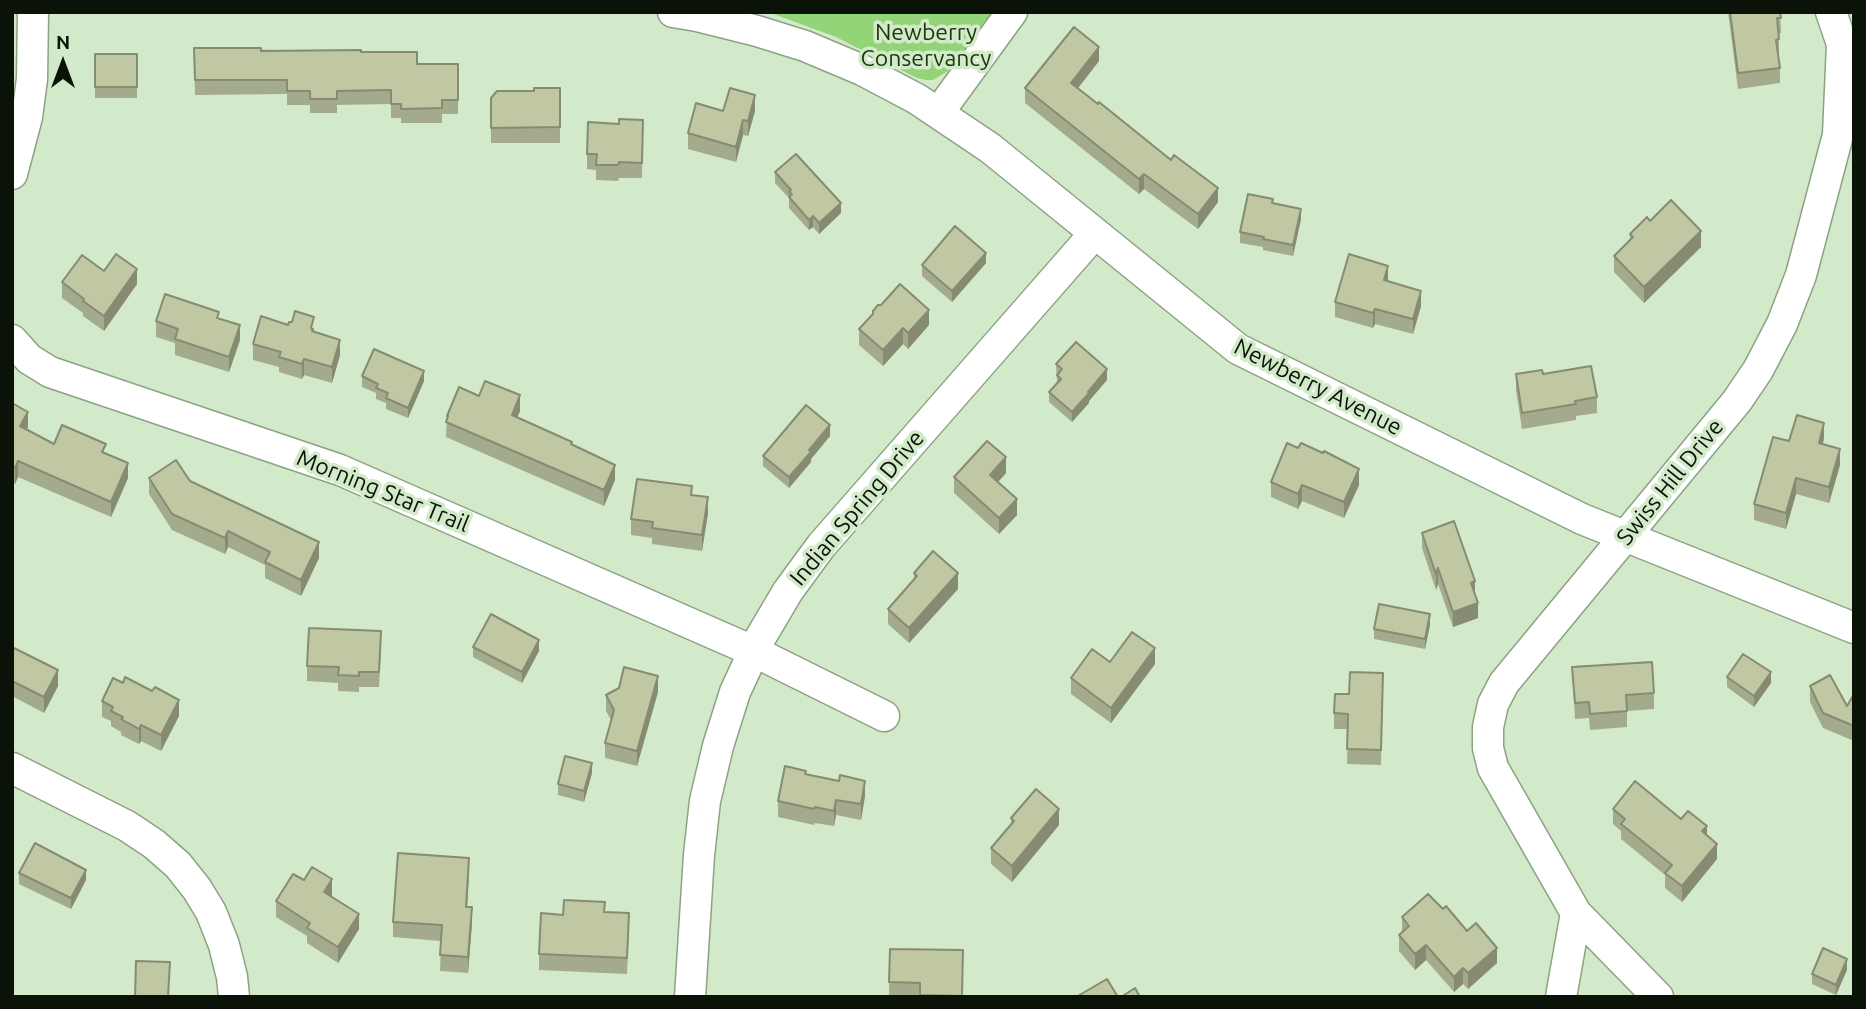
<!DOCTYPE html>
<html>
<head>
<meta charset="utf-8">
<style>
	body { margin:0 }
	#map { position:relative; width:1866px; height:1009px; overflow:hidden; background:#d2eac9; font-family:Ubuntu,sans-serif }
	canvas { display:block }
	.frame { position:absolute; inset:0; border:14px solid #0b1308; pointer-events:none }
	.north { position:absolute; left:28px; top:28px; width:70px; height:70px; -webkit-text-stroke:5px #d2eac9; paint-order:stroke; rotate:0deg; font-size:19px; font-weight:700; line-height:28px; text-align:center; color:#0b1308 }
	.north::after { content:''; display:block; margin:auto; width:24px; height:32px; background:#0b1308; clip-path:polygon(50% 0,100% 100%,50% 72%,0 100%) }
</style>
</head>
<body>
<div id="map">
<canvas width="1866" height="1009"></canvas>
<div class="frame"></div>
<div class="north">N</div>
</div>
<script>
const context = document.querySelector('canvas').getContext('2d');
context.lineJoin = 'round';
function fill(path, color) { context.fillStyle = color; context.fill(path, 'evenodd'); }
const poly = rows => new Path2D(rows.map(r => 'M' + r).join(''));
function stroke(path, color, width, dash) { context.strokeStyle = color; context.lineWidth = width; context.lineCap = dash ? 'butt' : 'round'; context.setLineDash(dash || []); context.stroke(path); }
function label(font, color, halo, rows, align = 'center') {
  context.font = font + ' Ubuntu,sans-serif'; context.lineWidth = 7; context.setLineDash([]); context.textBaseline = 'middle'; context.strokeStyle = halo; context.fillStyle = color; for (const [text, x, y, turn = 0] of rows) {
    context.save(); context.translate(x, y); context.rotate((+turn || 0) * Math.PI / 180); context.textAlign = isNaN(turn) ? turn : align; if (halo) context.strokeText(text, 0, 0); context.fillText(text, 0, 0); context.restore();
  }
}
const green = poly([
	[768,12,991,12,988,18,948,71,933,80,926,80,917,78,836,37]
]);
const minor = poly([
	[673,12,697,16,757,31,805,46,862,70,917,99,990,148,1238,349,1582,519,1854,628],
	[939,112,1012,12],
	[12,174,27,117,32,79,33,12],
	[12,340,29,359,50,372,340,470,753,651,884,716],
	[12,768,127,826,154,844,178,865,197,889,211,912,224,945,232,977,234,997],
	[1576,913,1493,768,1488,748,1488,727,1493,704,1504,683,1737,401,1758,370,1782,324,1801,275,1838,135,1842,44,1831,12],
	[690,997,699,855,705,801,718,746,735,692,759,640,788,591,821,546,1095,233],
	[1561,997,1576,913,1658,997]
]);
const wall = poly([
	[1728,12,1780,12,1781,33,1779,34,1779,55,1778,55,1780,68,1780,83,1738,89],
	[194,48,361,52,417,64,458,64,458,114,442,114,442,123,401,123,401,118,391,118,391,104,337,105,337,113,310,113,310,105,287,105,287,94,195,95],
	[95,54,137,54,137,98,95,98],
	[1099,61,1078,88,1218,202,1198,229,1144,189,1139,194,1025,103,1025,88],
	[560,88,560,143,491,143,491,98],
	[723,111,755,111,748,136,743,135,736,162,688,149,688,133],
	[643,120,642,178,619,178,618,181,596,180,596,170,587,169,587,154,619,124],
	[775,172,841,213,819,234,813,227,809,230,789,208,789,198,775,183],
	[1273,203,1301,219,1293,256,1263,250,1263,247,1240,243,1240,232],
	[1650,221,1701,247,1644,303,1614,272,1614,256,1630,240,1630,234],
	[986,263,952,302,922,276,922,265],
	[104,271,137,284,104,331,83,316,83,313,62,298,62,282],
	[1388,282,1421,306,1413,334,1375,324,1373,328,1335,317,1335,302],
	[219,318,240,340,229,372,175,355,175,343,156,337,156,321],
	[929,325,908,349,903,344,883,366,859,345,859,329],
	[314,332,340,355,332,383,304,375,302,379,279,372,279,367,253,360,253,344],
	[1056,364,1107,380,1089,401,1089,403,1072,422,1049,402,1049,392,1057,383],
	[1516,374,1543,374,1597,397,1597,413,1576,416,1576,420,1522,429,1516,390],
	[362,376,424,381,408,418,386,409,386,403,376,399,376,393,362,387],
	[12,403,28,427,26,430,54,444,106,453,128,478,111,517,18,477,15,484,12,482],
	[520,411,517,417,572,445,615,480,604,506,446,437,447,416],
	[830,436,811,459,811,462,789,488,763,466,763,456],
	[1824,438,1823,444,1840,465,1829,503,1796,494,1786,529,1754,520,1754,504,1789,441],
	[1006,473,998,482,1017,515,999,534,954,493,954,477],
	[149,478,190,481,319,558,301,596,265,578,265,565,228,547,225,554,172,530,149,494],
	[1271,482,1359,485,1344,518,1302,501,1298,509,1271,497],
	[708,513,702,551,652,544,652,538,631,535,631,519],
	[1422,533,1478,618,1453,627,1438,584,1436,590,1422,548],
	[914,573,958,589,909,643,888,624,888,609,914,579],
	[1430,625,1425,649,1374,639,1374,629],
	[12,647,58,686,44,713,12,696],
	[381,647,379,687,359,687,359,692,338,691,338,683,307,681,307,666],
	[473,647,539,651,522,683,473,657],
	[1110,662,1155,664,1111,723,1071,694,1071,678],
	[1572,667,1654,693,1654,709,1627,711,1627,727,1590,730,1589,718,1575,719],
	[1727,677,1771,683,1754,707,1727,687],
	[1810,686,1847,706,1854,694,1854,741,1823,728,1810,702],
	[1383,689,1381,765,1347,764,1348,729,1334,729,1334,713,1349,694],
	[658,692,637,766,605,758,605,743,611,720,606,711,606,695],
	[102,701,179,716,161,751,141,741,139,744,121,735,121,732,111,726,111,721,102,717],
	[592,773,584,802,558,795,558,784],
	[806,774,865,796,861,820,836,815,834,826,815,823,814,825,778,817,778,801],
	[1613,809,1681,819,1707,835,1717,859,1682,902,1665,888,1665,875,1621,839,1621,831,1613,824],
	[1011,818,1059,825,1012,882,991,864,991,848,1011,825],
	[19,873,86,880,71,909,19,884],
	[469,874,467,907,472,923,468,973,440,971,441,941,393,937,393,922],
	[304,880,332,895,331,897,359,929,338,963,307,943,307,936,276,917,276,901],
	[1443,909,1467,931,1497,963,1468,989,1463,984,1454,992,1426,960,1415,970,1399,951,1399,935,1402,932,1402,917],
	[605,912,629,929,627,974,539,970,539,954,563,915],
	[890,949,963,950,962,997,889,997],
	[1847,970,1836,995,1812,984,1812,974]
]);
const shadedWall = poly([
	[1099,47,1099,61,1071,97,1071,83],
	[755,95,755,111,748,136,748,121],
	[743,120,743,135,736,162,736,147],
	[1144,174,1144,189,1139,194,1139,179],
	[1218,188,1218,202,1198,229,1198,214],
	[841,203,841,213,819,234,819,223],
	[1301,209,1301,219,1293,256,1293,245],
	[813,216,813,227,809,230,809,220],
	[1701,231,1701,247,1644,303,1644,287],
	[986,253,986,263,952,302,952,291],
	[1388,266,1388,281,1384,280],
	[137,269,137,284,104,331,104,316],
	[1421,291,1421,306,1413,334,1413,319],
	[1375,309,1375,324,1373,328,1373,313],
	[929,310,929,325,908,349,908,333],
	[240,325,240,340,229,372,229,357],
	[903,328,903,344,883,366,883,350],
	[340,340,340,355,332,383,332,367],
	[304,359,304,375,302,379,302,364],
	[1107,369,1107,380,1089,401,1089,403,1072,422,1072,412],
	[424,371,424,381,408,418,408,408],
	[520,395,520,411,512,430,512,415],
	[28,412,28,427,20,442,20,426],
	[1824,423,1824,438,1819,458,1819,443],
	[830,425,830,436,811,459,811,462,789,488,789,477,809,450],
	[1840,449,1840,465,1829,503,1829,487],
	[1006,457,1006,473,990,491,990,475],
	[18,461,18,477,15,484,15,468],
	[128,463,128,478,111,517,111,502],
	[615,465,615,480,604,506,604,490],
	[1359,469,1359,485,1344,518,1344,502],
	[1796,478,1796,494,1786,529,1786,513],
	[1302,485,1302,501,1298,509,1298,494],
	[708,497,708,513,702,551,702,535],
	[1017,499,1017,515,999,534,999,518],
	[228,531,228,547,225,554,225,538],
	[319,542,319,558,301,596,301,580],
	[1438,568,1438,584,1436,590,1436,574],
	[958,573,958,589,909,643,909,628],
	[1475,581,1475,597,1471,583],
	[1478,603,1478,618,1453,627,1453,612],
	[1430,614,1430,625,1425,649,1425,639],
	[539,640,539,651,522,683,522,672],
	[1155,648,1155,664,1111,723,1111,708],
	[58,670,58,686,44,713,44,697],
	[1771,672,1771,683,1754,707,1754,696],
	[658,676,658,692,637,766,637,751],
	[179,700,179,716,161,751,161,735],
	[141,725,141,741,139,744,139,729],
	[592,763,592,773,584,802,584,791],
	[865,781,865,796,861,820,861,804],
	[836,800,836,815,834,826,834,811],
	[1059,809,1059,825,1012,882,1012,866],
	[1707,826,1707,841,1702,831],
	[1717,844,1717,859,1682,902,1682,886],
	[469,858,469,874,466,922,466,907],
	[86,870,86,880,71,909,71,898],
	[332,879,332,895,324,908,324,892],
	[472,907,472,923,468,973,468,957],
	[359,914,359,929,338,963,338,947],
	[1426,945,1426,960,1415,970,1415,954],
	[1497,948,1497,963,1468,989,1468,973],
	[1847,959,1847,970,1836,995,1836,985],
	[1463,968,1463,984,1454,992,1454,977]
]);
const building = poly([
	[1730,12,1780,12,1781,18,1777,18,1779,39,1776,40,1780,68,1738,73,1730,12],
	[1074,27,1099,47,1071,83,1098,104,1099,102,1171,160,1174,155,1218,188,1198,214,1144,174,1139,179,1025,88,1074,27],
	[194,48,261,48,261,51,361,50,361,52,417,52,417,64,458,64,458,100,442,100,442,108,401,109,401,104,391,104,391,90,337,91,337,99,310,99,310,91,287,91,287,80,195,80,194,48],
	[95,54,137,54,137,87,95,87,95,54],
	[534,88,560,88,560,127,491,128,491,98,497,91,534,91,534,88],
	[730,88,755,95,748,121,743,120,736,147,688,133,696,103,723,111,730,88],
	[619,119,643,120,642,163,619,162,618,165,596,165,597,154,587,154,588,122,619,124,619,119],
	[796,154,841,203,819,223,813,216,809,220,789,197,792,194,789,192,791,190,775,172,796,154],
	[1248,194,1273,199,1272,203,1301,209,1293,245,1263,239,1264,237,1240,232,1248,194],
	[1671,200,1701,231,1644,287,1614,256,1633,237,1630,234,1647,217,1650,221,1671,200],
	[955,226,986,253,952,291,922,265,955,226],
	[116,254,137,269,104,316,83,301,84,299,62,282,82,255,104,271,116,254],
	[1349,254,1388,266,1384,280,1421,291,1413,319,1375,309,1373,313,1335,302,1349,254],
	[900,284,929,310,908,333,903,328,883,350,859,329,873,314,873,311,878,305,881,305,900,284],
	[165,294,219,312,217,318,240,325,229,357,175,339,178,329,156,321,165,294],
	[295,311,314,317,311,328,313,329,312,331,340,340,332,367,304,359,302,364,279,357,281,352,253,344,261,316,288,325,289,322,292,322,295,311],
	[1076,342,1107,369,1088,392,1089,393,1072,412,1049,392,1061,379,1057,375,1062,369,1056,364,1076,342],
	[374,349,424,371,408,408,386,398,388,393,376,388,378,384,362,376,374,349],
	[1591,366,1597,397,1575,401,1576,404,1522,413,1516,374,1542,370,1543,374,1591,366],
	[485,381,520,395,512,415,572,442,571,444,615,465,604,490,446,422,448,416,447,416,459,387,479,396,485,381],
	[12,403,28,412,20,426,54,444,62,425,106,444,102,452,128,463,111,502,18,461,15,468,12,467,12,403],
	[806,405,830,425,809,450,811,452,789,477,763,456,806,405],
	[1797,415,1824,423,1819,443,1840,449,1829,487,1796,478,1786,513,1754,504,1773,437,1789,441,1797,415],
	[987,441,1006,457,990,475,1017,499,999,518,954,477,987,441],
	[1287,443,1298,448,1301,443,1323,453,1324,451,1359,469,1344,502,1302,485,1298,494,1271,482,1287,443],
	[176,460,190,481,319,542,301,580,265,562,270,552,228,531,225,538,172,514,149,478,176,460],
	[637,479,692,486,691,495,708,497,702,535,652,528,653,522,631,519,637,479],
	[1454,521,1475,581,1471,583,1478,603,1453,612,1438,568,1436,574,1422,533,1454,521],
	[933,551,958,573,909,628,888,609,917,576,914,573,933,551],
	[1379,604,1430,614,1425,639,1374,629,1379,604],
	[491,614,539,640,522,672,473,647,491,614],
	[309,628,381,631,379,672,359,672,359,676,338,675,339,667,307,666,309,628],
	[1132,632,1155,648,1111,708,1071,678,1092,649,1110,662,1132,632],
	[12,647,58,670,44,697,12,681,12,647],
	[1743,654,1771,672,1754,696,1727,677,1743,654],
	[1652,662,1654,693,1626,695,1627,711,1590,714,1589,702,1575,703,1572,667,1652,662],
	[624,667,658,676,637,751,605,743,614,710,606,695,619,688,624,667],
	[1350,672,1383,673,1381,750,1347,749,1348,714,1334,713,1335,694,1349,694,1350,672],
	[1830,675,1847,706,1854,694,1854,726,1823,713,1810,686,1830,675],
	[125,677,152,691,155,687,179,700,161,735,141,725,139,729,121,719,123,717,111,711,113,707,102,701,113,678,123,683,125,677],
	[565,756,592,763,584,791,558,784,565,756],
	[785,766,806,771,805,774,839,781,840,775,865,781,861,804,836,800,834,811,815,807,814,809,778,801,785,766],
	[1635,781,1681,819,1688,811,1707,826,1702,831,1717,844,1682,886,1665,873,1672,865,1621,824,1625,819,1613,809,1635,781],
	[1036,789,1059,809,1012,866,991,848,1014,821,1011,818,1036,789],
	[35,843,86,870,71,898,19,873,35,843],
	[398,853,469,858,466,907,472,907,468,957,440,955,442,925,393,922,398,853],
	[312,867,332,879,324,892,359,914,338,947,307,928,310,923,276,901,293,874,304,880,312,867],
	[1428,894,1443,909,1446,906,1467,931,1476,923,1497,948,1468,973,1463,968,1454,977,1426,945,1415,954,1399,935,1409,926,1402,917,1428,894],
	[564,900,605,902,604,912,629,913,627,958,539,954,541,913,563,915,564,900],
	[1823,948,1847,959,1836,985,1812,974,1823,948],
	[890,949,963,950,962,996,920,995,920,983,889,982,890,949],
	[136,961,170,962,168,997,135,997,136,961],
	[1107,979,1118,997,1076,997,1107,979],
	[1135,988,1140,997,1121,997,1135,988]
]);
const parkNames = [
	["Newberry",926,32],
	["Conservancy",926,58]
];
const streetNames = [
	["Newberry Avenue",1318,387,27],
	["Swiss Hill Drive",1670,482,-51],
	["Morning Star Trail",383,491,22],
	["Indian Spring Drive",857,508,-50]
];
fill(green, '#93d479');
stroke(minor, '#8ca284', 33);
stroke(minor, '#fff', 30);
fill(wall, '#a4ab8c');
fill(shadedWall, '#868b72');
fill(building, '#bfc7a3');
stroke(building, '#868b72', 2);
label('23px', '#19370b', '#d2eac9', parkNames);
label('23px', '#0b1308', '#d2eac9', streetNames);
</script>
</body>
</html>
